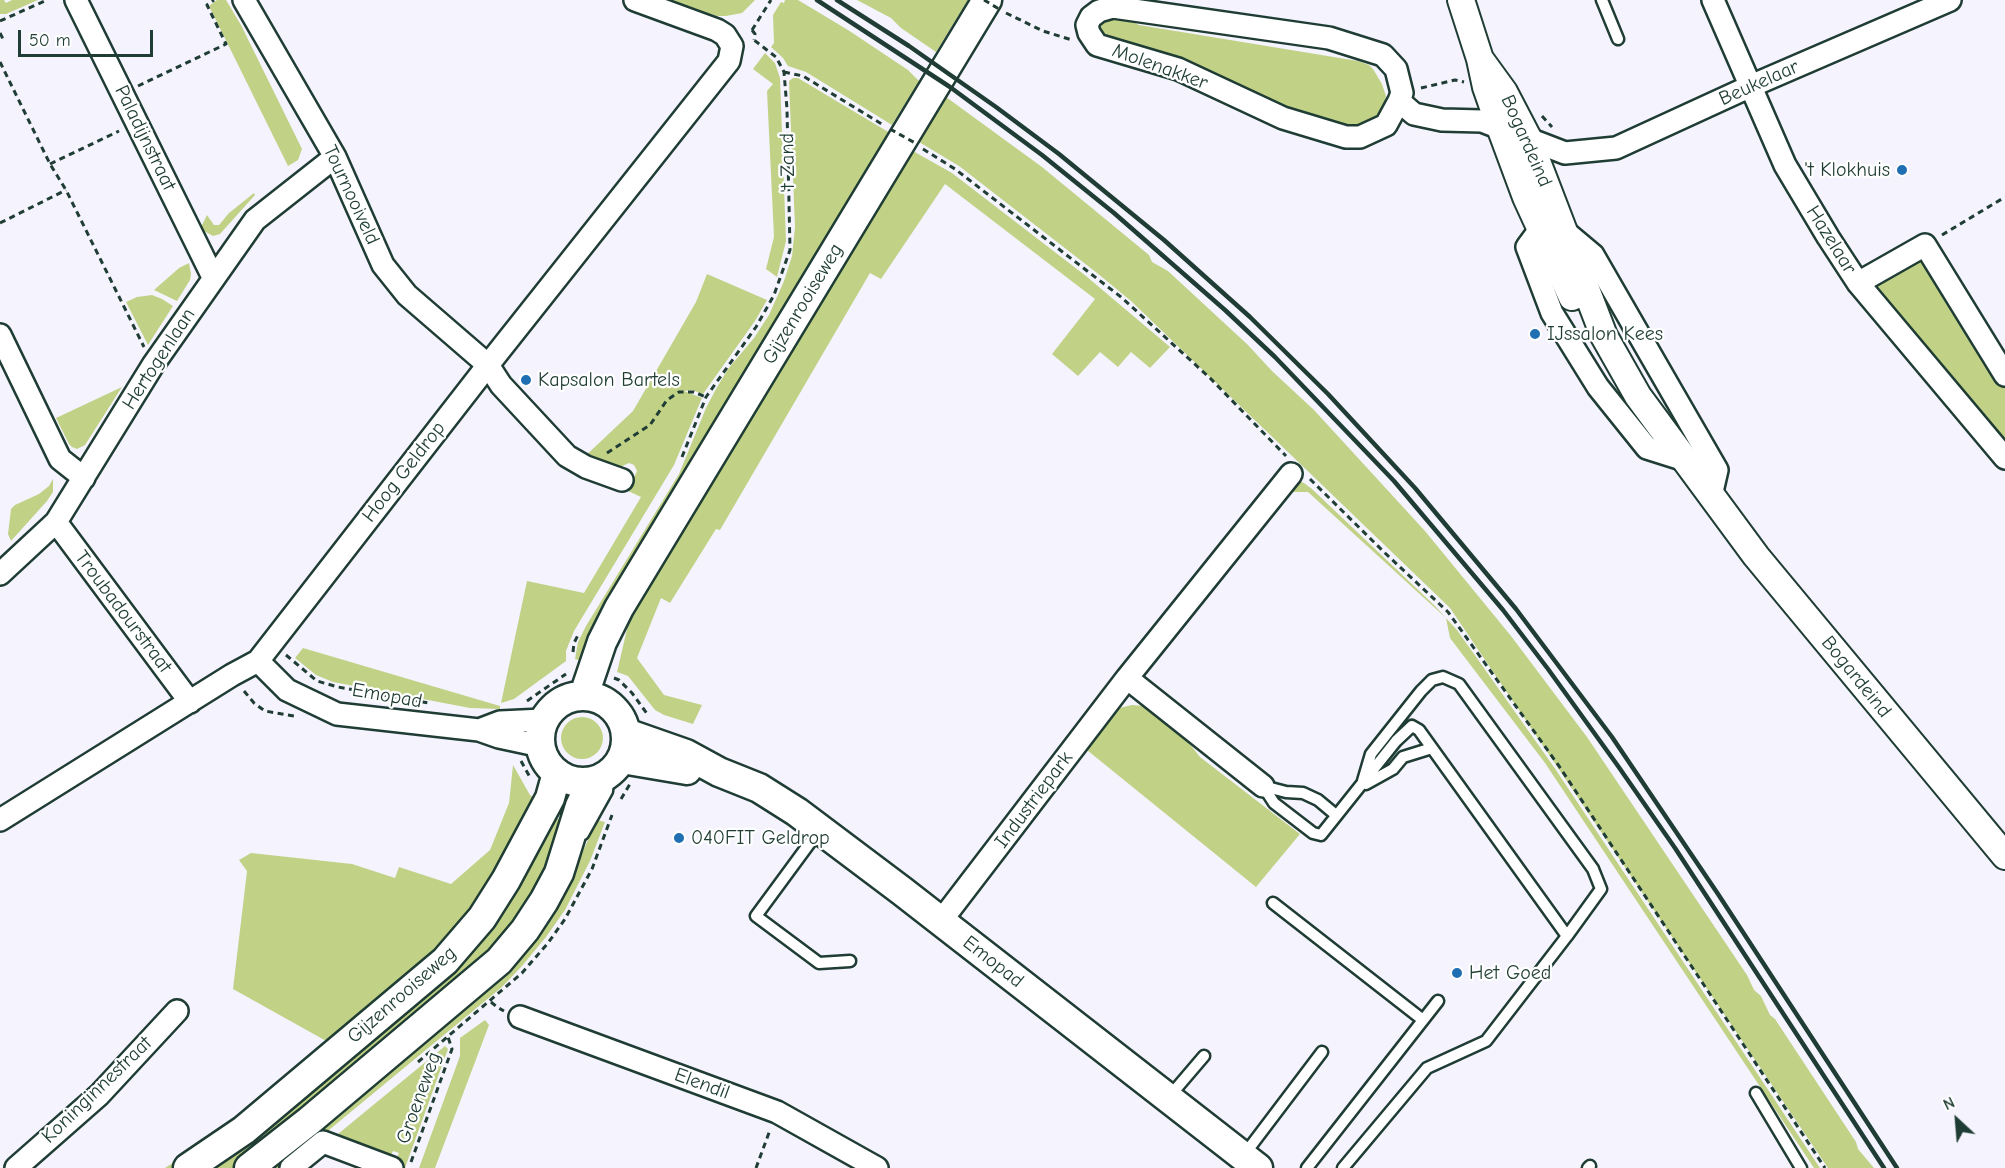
<!DOCTYPE html>
<html>
<head>
<meta charset="utf-8">
<style>
	body { margin:0 }
	#map { position:relative; width:2005px; height:1168px; overflow:hidden; background:#f4f3fe; font-family:"Comic Neue",sans-serif }
	canvas { display:block }
	.north { position:absolute; left:1927px; top:1090px; width:60px; height:60px; -webkit-text-stroke:4px #fff; paint-order:stroke; rotate:334deg; font-size:16px; font-weight:700; line-height:24px; text-align:center; color:#1f3d34 }
	.north::after { content:''; display:block; margin:auto; width:21px; height:27px; background:#1f3d34; clip-path:polygon(50% 0,100% 100%,50% 72%,0 100%) }
	.scale { position:absolute; left:18px; top:30px; width:135px; height:27px; box-sizing:border-box; border:3px solid #1f3d34; border-top:0; padding-left:8px; font-size:18px; line-height:21px; white-space:nowrap; color:#1f3d34; -webkit-text-stroke:4px #fff; paint-order:stroke }
</style>
</head>
<body>
<div id="map">
<canvas width="2005" height="1168"></canvas>
<div class="north">N</div>
<div class="scale">50 m</div>
</div>
<script>
const context = document.querySelector('canvas').getContext('2d');
context.lineJoin = 'round';
function fill(path, color) { context.fillStyle = color; context.fill(path, 'evenodd'); }
const poly = rows => new Path2D(rows.map(r => 'M' + r).join(''));
function stroke(path, color, width, dash) { context.strokeStyle = color; context.lineWidth = width; context.lineCap = dash ? 'butt' : 'round'; context.setLineDash(dash || []); context.stroke(path); }
function label(font, color, halo, rows, align = 'center') {
  context.font = font + ' "Comic Neue",sans-serif'; context.lineWidth = 4.5; context.setLineDash([]); context.textBaseline = 'middle'; context.strokeStyle = halo; context.fillStyle = color; for (const [text, x, y, turn = 0] of rows) {
    context.save(); context.translate(x, y); context.rotate((+turn || 0) * Math.PI / 180); context.textAlign = isNaN(turn) ? turn : align; if (halo) context.strokeText(text, 0, 0); context.fillText(text, 0, 0); context.restore();
  }
}
const green = poly([
	[0,0,4,0,6,3,12,0,38,0,6,14,0,14],
	[217,0,226,0,241,25,302,149,298,160,288,166,209,6],
	[664,0,755,0,742,13,726,16,717,16],
	[785,0,798,0,848,30,908,70,919,81,892,125,806,72,788,66,783,58,771,47,774,43,773,15,781,2,784,3],
	[857,0,968,0,936,52,901,28,891,18],
	[1119,15,1139,25,1358,61,1369,65,1373,69,1382,84,1386,96,1383,109,1372,123,1345,129,1291,113,1150,48,1119,39,1114,43,1103,40,1097,25,1100,18],
	[765,53,775,63,780,78,786,241,777,277,766,269,774,237,767,91,773,84,753,69],
	[793,78,798,78,890,133,754,354,758,357,585,662,575,659,578,642,586,626,679,474,706,408,716,389,728,369,754,338,769,315,784,281,792,256,795,227,789,81],
	[946,97,1042,167,1149,255,1152,262,1168,271,1248,345,1272,371,1314,410,1425,531,1511,636,1587,737,1747,975,1754,990,1761,996,1770,1015,1775,1019,1856,1142,1858,1149,1874,1168,1828,1168,1450,608,1131,301,1097,273,959,166,919,142],
	[913,151,952,173,1086,276,1170,347,1150,368,1131,352,1118,367,1100,352,1078,376,1052,354,1095,299,945,184,881,279,870,273,720,530,716,529,670,603,661,598,637,658,664,695,702,705,693,724,664,715,655,710,628,676,617,672,631,612],
	[254,193,255,195,220,234,213,236,204,231,201,227,207,215,214,225,219,225,229,213],
	[1922,259,2005,384,2005,448,1882,298,1877,289,1879,284],
	[189,263,191,274,190,280,177,301,154,290,179,268],
	[707,274,767,300,755,321,703,394,692,390,684,391,702,398,674,465,574,631,566,651,566,661,514,699,501,703,527,581,584,593,641,497,628,491,637,471,634,465,629,463,611,471,581,460,633,411,696,302],
	[152,295,162,299,173,306,148,345,126,302,137,297],
	[122,387,85,445,77,449,72,447,69,444,56,418],
	[53,479,53,492,47,501,11,541,8,534,11,509,15,505,39,494,49,486],
	[1296,480,1304,483,1312,489,1435,606,1457,630,1554,767,1820,1168,1814,1168,1545,763,1450,638,1446,618,1308,492,1291,492,1285,487],
	[303,648,500,706,500,709,470,708,333,682,316,675,295,658],
	[1132,705,1145,706,1182,734,1200,757,1300,834,1256,887,1082,746,1111,710],
	'561 738a21 21 0 1 1 42 0a21 21 0 1 1-42 0Z',
	[513,765,530,795,540,802,465,931,179,1168,165,1168,218,1133,328,1042,233,989,247,871,239,860,251,853,352,864,395,878,399,867,451,884,490,850,509,803],
	[547,816,569,822,514,937,241,1168,204,1168,430,983],
	[597,820,605,822,590,861,565,910,546,937,522,966,502,987,283,1168,255,1168,513,964,529,947,547,924,560,902],
	[485,1020,489,1025,435,1168,419,1168,460,1056,460,1038],
	[445,1046,448,1049,405,1168,395,1162,399,1153,393,1151,391,1155,338,1134]
]);
const path = poly([
	[1006,13,1043,31,1072,40],
	[0,21,47,0],
	[752,30,771,0],
	[752,30,755,34,754,40],
	[0,33,3,39,0,40],
	[0,62,50,164,66,190,144,347],
	[784,72,803,76,885,126],
	[138,86,226,44,207,5,214,0],
	[1421,88,1455,80,1464,82],
	[1542,116,1552,127],
	[923,149,955,169,1121,297,1210,378,1286,456],
	[50,164,119,131],
	[0,223,66,190],
	[1942,235,2005,197],
	[607,453,650,425,667,400,679,392,694,392,706,397],
	[682,457,706,397,756,327,774,295,790,250,787,109,784,72,776,57,754,40],
	[1310,479,1385,553,1448,612,1559,766,1825,1168],
	[573,652,574,643,579,633],
	[286,655,317,681,338,687,429,703],
	[614,678,619,680,632,693,648,715],
	[244,691,254,703,265,711,294,716],
	[527,701,566,674],
	[521,761,531,779],
	[621,799,630,784],
	[491,1002,497,1007,504,1011],
	[418,1062,522,973,548,943,565,919,592,869,612,815],
	[411,1162,452,1049,448,1037],
	[756,1168,770,1130]
]);
const service = poly([
	[1602,0,1618,39],
	[1363,781,1371,754,1421,691,1432,680,1443,677,1459,684,1593,869,1601,889,1567,936],
	[1366,784,1393,769,1403,757,1432,748],
	[1263,786,1274,803,1313,833,1321,835,1396,741,1412,726,1419,730,1567,936,1486,1041,1427,1068,1343,1168],
	[1263,786,1286,792,1303,793,1318,800,1336,815],
	[820,829,756,916,819,963,850,961],
	[583,834,607,791,609,773],
	[1273,903,1423,1020],
	[1756,1093,1801,1168],
	[1169,1097,1204,1056],
	[1244,1155,1322,1052],
	[1307,1168,1438,1001],
	[1588,1168,1590,1166]
]);
const minor = poly([
	[76,0,213,277],
	[244,0,335,157,383,265,407,295,488,365,501,385,567,456,586,467,622,480],
	[1713,0,1785,165,1828,237,1858,283,2005,458],
	[1113,7,1329,38,1383,55,1396,69,1402,93,1399,101,1386,125,1360,137,1346,137,1283,118,1178,69,1097,45,1089,33,1087,25,1091,17,1099,11,1113,7],
	[1399,101,1414,114,1442,120,1482,121,1565,153,1616,148,1751,86,1950,0],
	[1541,228,1527,247,1552,313,1598,387,1647,448,1685,460],
	[1562,229,1593,255,1717,470,1711,496],
	[1858,283,1925,245,2005,375],
	[0,335,60,459,84,478],
	[56,522,190,702],
	[0,574,56,522,153,365,255,220,335,157],
	[258,661,287,690,337,714,479,730,499,737,541,746],
	[1127,678,1263,786],
	[479,730,500,722,543,720],
	[0,820,232,675,258,661,488,365,729,61,732,46,725,35,717,30,635,0],
	[941,921,1127,678,1291,474],
	[520,1017,777,1112,877,1168],
	[16,1168,99,1095,177,1011],
	[291,1168,323,1142,392,1168]
]);
const tertiary = poly([
	[1461,0,1480,59,1486,87,1500,127,1526,197,1572,297],
	[1480,59,1504,92,1528,138,1604,336,1638,396,1756,556,2005,856]
]);
const secondary = poly([
	[584,695,602,642,619,608,987,0],
	'540 739a43 43 0 1 1 86 0a43 43 0 1 1-86 0Z',
	[626,733,686,754,719,772,759,788,797,812,902,891,1258,1168],
	[622,759,687,770],
	[188,1168,244,1130,445,961,482,918,506,880,550,798,557,773],
	[249,1168,309,1121,499,961,525,930,544,901,559,873,580,806,592,781]
]);
const rail = poly([
	[817,0,950,87,1042,155,1114,213,1225,310,1275,357,1394,481,1503,610,1548,669,1618,766,1675,848,1884,1168],
	[837,0,909,46,996,107,1059,154,1164,240,1250,317,1328,394,1415,488,1516,609,1612,737,1718,894,1897,1168]
]);
const pathBridge = poly([
	[984,0,999,9],
	[890,129,917,144]
]);
const markers = [
	[1902,170,6,"#1f6fb2"],
	[1535,334,6,"#1f6fb2"],
	[526,380,6,"#1f6fb2"],
	[679,838,6,"#1f6fb2"],
	[1457,973,6,"#1f6fb2"]
];
const streetNames = [
	["Molenakker",1160,67,20],
	["Beukelaar",1759,83,-24],
	["Paladijnstraat",145,138,64],
	["Bogardeind",1526,141,66],
	["'t Zand",788,163,-91],
	["Tournooiveld",351,195,65],
	["Hazelaar",1831,240,58],
	["Gijzenrooiseweg",803,304,-59],
	["Hertogenlaan",159,359,-57],
	["Hoog Geldrop",404,472,-52],
	["Troubadourstraat",123,612,53],
	["Bogardeind",1856,677,51],
	["Emopad",387,696,10],
	["Industriepark",1034,800,-53],
	["Emopad",993,962,38],
	["Gijzenrooiseweg",402,995,-41],
	["Elendil",702,1084,20],
	["Koninginnestraat",97,1090,-44],
	["Groeneweg",419,1098,-70]
];
const poiNames = [
	["'t Klokhuis",1890,170,"right"],
	["IJssalon Kees",1547,334],
	["Kapsalon Bartels",538,380],
	["040FIT Geldrop",691,838],
	["Het Goed",1469,973]
];
fill(green, '#c1d287');
stroke(service, '#1f3d34', 15);
stroke(minor, '#1f3d34', 26);
stroke(tertiary, '#1f3d34', 30);
stroke(secondary, '#1f3d34', 33);
stroke(path, '#1f3d34', 3, [6, 4.5]);
stroke(service, '#fff', 10);
stroke(minor, '#fff', 21);
stroke(tertiary, '#fff', 26);
stroke(secondary, '#fff', 28);
stroke(rail, '#1f3d34', 4.5);
stroke(pathBridge, '#1f3d34', 3, [6, 4.5]);
for (const [x, y, r, color] of markers) { const dot = new Path2D(); dot.arc(x, y, r, 0, 2 * Math.PI); context.fillStyle = color; context.fill(dot); stroke(dot, '#fff', 2); }
label('20px', '#1f3d34', '#fff', streetNames);
label('20px', '#1f3d34', '#fff', poiNames, 'left');
</script>
</body>
</html>
